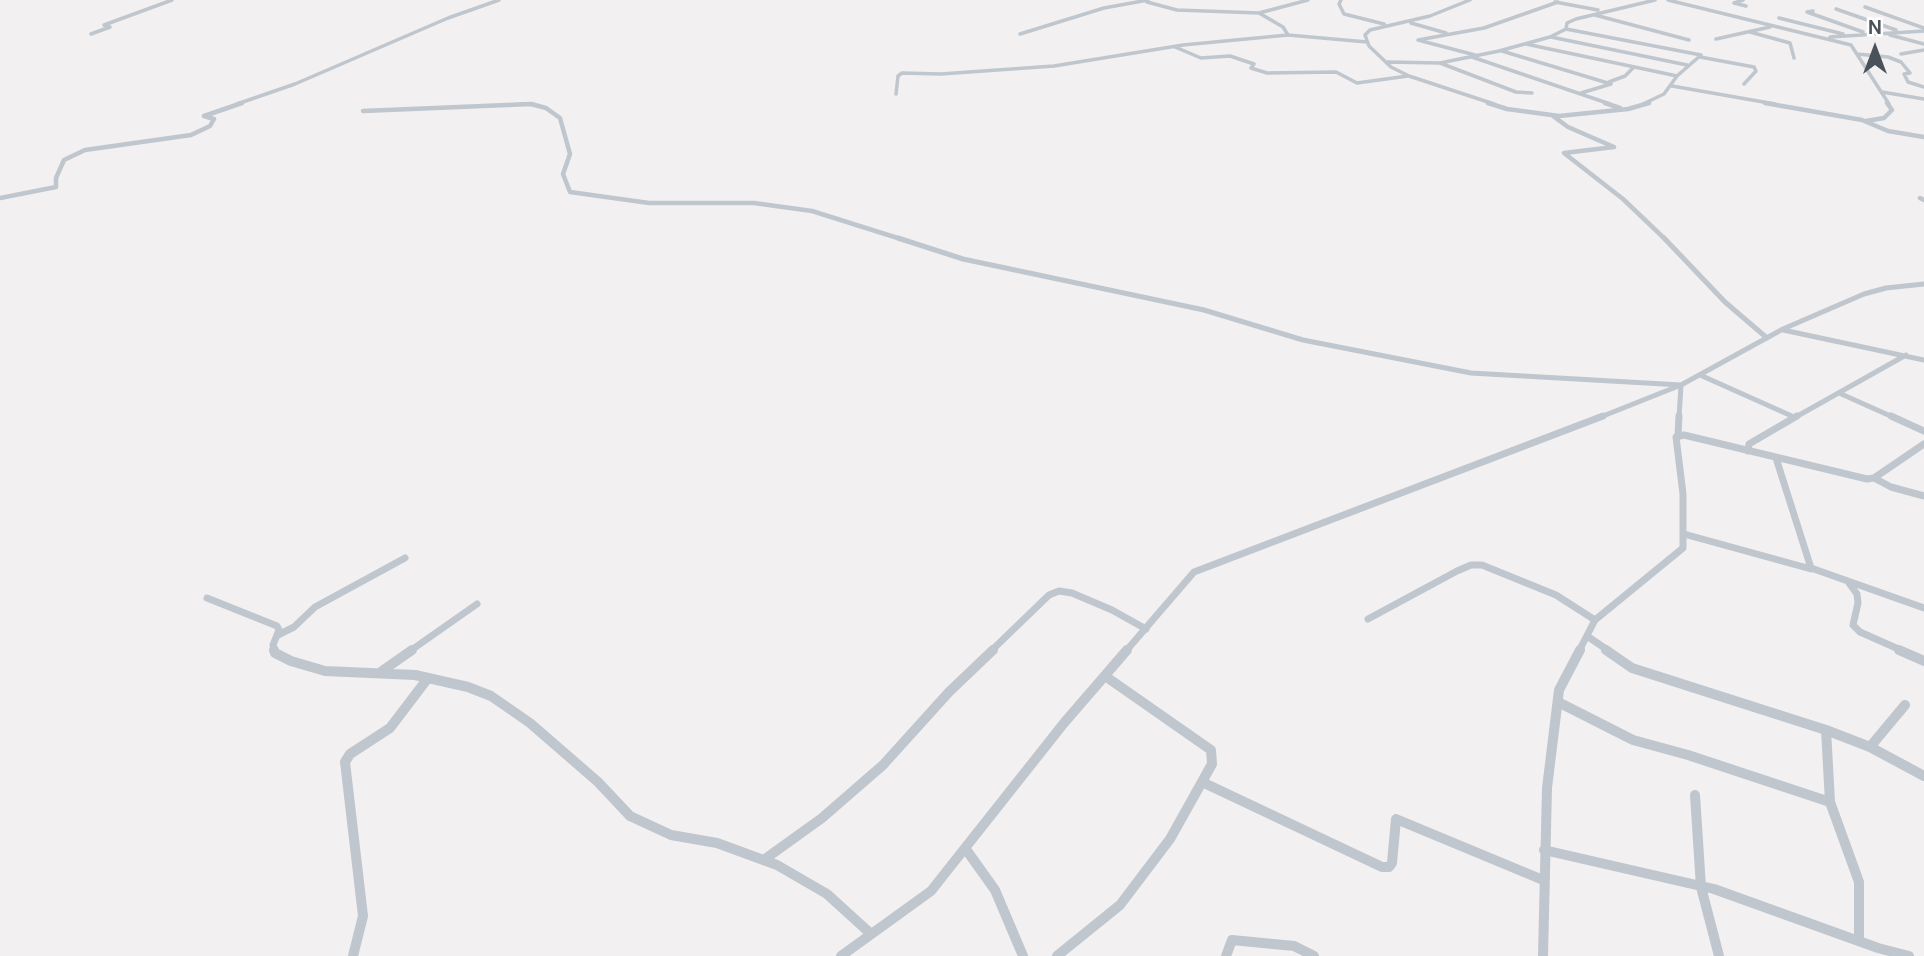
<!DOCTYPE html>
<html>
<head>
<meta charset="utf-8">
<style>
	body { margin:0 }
	#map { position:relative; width:1924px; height:956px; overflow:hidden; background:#f2f0f0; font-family:"DM Sans",sans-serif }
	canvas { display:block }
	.north { position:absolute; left:1840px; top:14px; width:70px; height:70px; -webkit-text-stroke:5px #fff; paint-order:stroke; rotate:0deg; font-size:19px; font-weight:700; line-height:28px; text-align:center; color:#49525b }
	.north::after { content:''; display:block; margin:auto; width:24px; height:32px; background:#49525b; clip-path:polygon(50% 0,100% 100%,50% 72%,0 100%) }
</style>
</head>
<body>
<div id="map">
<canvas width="1924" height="956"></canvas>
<div class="north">N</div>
</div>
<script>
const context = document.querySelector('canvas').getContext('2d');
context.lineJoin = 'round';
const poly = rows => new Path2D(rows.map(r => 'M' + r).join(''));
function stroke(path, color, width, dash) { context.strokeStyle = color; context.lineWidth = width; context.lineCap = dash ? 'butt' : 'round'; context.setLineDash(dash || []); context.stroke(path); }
const minorFar4 = poly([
	[1308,0,1259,13,1283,27,1288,35,1367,42],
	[1341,0,1339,4,1344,14,1384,24],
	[1470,0,1430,16,1370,30,1365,35,1369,46,1391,67,1409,76,1494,104],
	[1668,0,1851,45,1889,104],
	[1743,0,1734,3,1746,6],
	[1147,2,1177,10,1259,13],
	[1555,2,1598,10],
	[1865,7,1924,28],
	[1836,9,1896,30],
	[1813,11,1807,12,1863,32],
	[1595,15,1689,40],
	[1779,18,1843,34],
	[1411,23,1446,33],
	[1566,29,1701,55,1677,76,1664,94,1643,104],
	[1750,32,1790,43,1794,58],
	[91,34,110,27,104,25,172,0],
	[1020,34,1104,8,1148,0],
	[1890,35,1924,44],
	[1551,37,1687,65],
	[1830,37,1924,31],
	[1716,39,1770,27],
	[1526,44,1677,76],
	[1175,47,1201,58,1230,56,1254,64,1251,68,1267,73,1336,72,1357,83,1408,76],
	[1502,51,1611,84,1581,93],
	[1857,54,1888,57,1901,62,1910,73,1904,74,1908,82,1924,87],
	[1901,54,1924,50],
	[1475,55,1418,40,1484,28,1558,2],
	[1472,57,1610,104],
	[1700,57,1754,67,1756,71,1744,84],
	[1387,62,1440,63,1499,51,1550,37,1566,29,1567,23,1576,19,1655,0],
	[1440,63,1516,92,1532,93],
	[1609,82,1625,76,1633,68],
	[1672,86,1775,104],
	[1882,92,1924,99],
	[896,94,898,76,902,73,941,74,1054,66,1183,45,1288,35],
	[237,104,295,84,448,18,499,0],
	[520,104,533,104]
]);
const minorFar3 = poly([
	[1488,103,1507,109,1559,116,1628,109,1649,103],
	[1605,103,1620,108],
	[1765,103,1862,120,1888,131,1924,137],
	[363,111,531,104,546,108,560,118,570,154,563,174,570,192,649,203,754,203,812,211,904,240],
	[1553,116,1568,127,1614,147,1564,153,1623,199,1666,240],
	[1866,121,1884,118,1892,110,1887,103],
	[0,198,56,187,56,178,64,160,85,150,191,135,210,126,214,119,204,116,242,103],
	[1920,198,1924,200]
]);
const minorFar2 = poly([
	[898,238,963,259,1204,310,1303,340,1471,373,1681,385,1679,418],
	[1664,238,1725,302,1767,338],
	[1783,330,1924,360],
	[1700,375,1794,417],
	[1839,393,1895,418],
	[1598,418,1681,385,1783,329,1864,294,1886,288,1924,284],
	[1794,418,1906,355]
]);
const minorFar1 = poly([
	[1891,416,1924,431],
	[1678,435,1679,416],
	[1748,451,1749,444,1797,416],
	[1776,458,1811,568,1924,608],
	[1874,478,1891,487,1924,496],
	[1684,534,1811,569],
	[1849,583,1857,594,1858,603,1853,625,1860,632,1903,651],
	[207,598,277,626,279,630,273,645,275,651],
	[1368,619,1457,571,1471,565,1482,565,1556,595,1595,620],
	[278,635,294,627,315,607,405,558],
	[1587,636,1609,651],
	[410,651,477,604],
	[991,651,1049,595,1059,591,1072,593,1112,610,1146,629],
	[1126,651,1194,572,1603,416],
	[1579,651,1595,620,1683,548,1683,494,1676,437,1684,435,1867,479,1874,478,1924,444]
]);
const minor = poly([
	[274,650,275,653,291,661,325,671,415,675,468,687,491,696,530,723,598,782,630,816,671,835,717,843,777,865,827,894,871,934],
	[1606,650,1632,668,1826,730,1870,747,1924,776],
	[1899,650,1924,661],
	[382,671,412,650],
	[1558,702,1633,740,1688,755,1830,802],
	[1826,730,1830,802,1859,882,1859,941],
	[1870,747,1905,705],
	[1202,782,1382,867,1389,867,1392,863,1396,819,1543,880],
	[1695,795,1701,887,1719,956],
	[965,848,995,890,1023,956],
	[1544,850,1714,889,1878,948,1909,956],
	[765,859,822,818,883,765,949,692,993,650],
	[353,956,363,916,345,762,350,754,390,728,428,678],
	[841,956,931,891,1064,723,1127,650],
	[1057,956,1120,905,1170,839,1212,764,1211,750,1105,676],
	[1226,956,1232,940,1294,946,1314,956],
	[1543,956,1547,788,1559,690,1580,650]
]);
stroke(minorFar4, '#bfc6cd', 3.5);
stroke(minorFar3, '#bfc6cd', 4.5);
stroke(minorFar2, '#bfc6cd', 5);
stroke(minorFar1, '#bfc6cd', 7);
stroke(minor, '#bfc6cd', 10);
</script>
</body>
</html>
